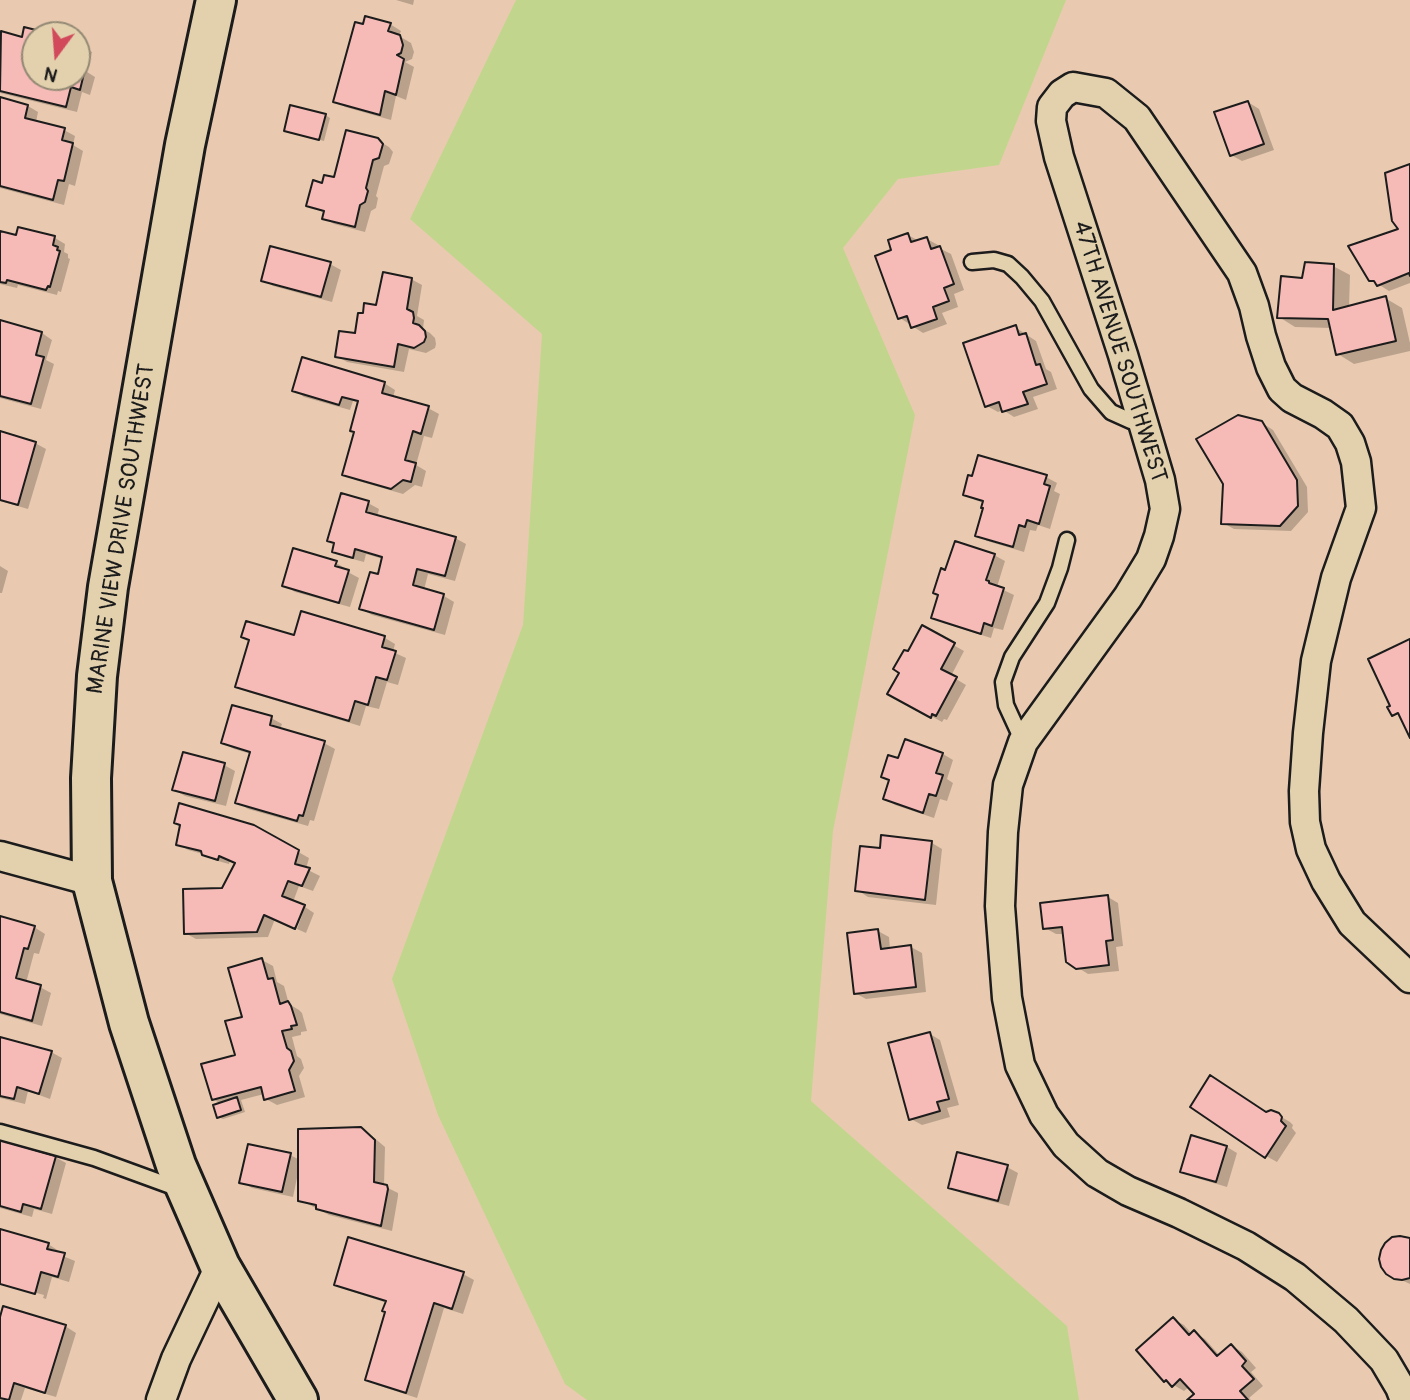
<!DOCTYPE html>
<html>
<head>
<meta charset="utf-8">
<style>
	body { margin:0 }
	#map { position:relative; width:1410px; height:1400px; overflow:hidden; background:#e9cab0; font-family:Pangolin,sans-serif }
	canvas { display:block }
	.north { position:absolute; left:21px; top:21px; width:70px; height:70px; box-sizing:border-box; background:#e3d1ae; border:2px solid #938974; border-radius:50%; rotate:196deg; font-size:19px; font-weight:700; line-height:28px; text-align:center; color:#1c1c1c }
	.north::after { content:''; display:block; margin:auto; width:24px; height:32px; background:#d1495b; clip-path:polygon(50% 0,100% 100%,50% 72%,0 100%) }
</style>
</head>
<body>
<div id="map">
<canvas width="1410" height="1400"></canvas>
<div class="north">N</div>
</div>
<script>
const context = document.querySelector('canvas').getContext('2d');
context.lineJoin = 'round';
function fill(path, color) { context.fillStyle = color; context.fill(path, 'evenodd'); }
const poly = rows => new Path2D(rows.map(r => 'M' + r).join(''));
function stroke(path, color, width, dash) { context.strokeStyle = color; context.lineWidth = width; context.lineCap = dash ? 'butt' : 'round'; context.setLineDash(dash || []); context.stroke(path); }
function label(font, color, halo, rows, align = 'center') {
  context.font = font + ' Pangolin,sans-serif'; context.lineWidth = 5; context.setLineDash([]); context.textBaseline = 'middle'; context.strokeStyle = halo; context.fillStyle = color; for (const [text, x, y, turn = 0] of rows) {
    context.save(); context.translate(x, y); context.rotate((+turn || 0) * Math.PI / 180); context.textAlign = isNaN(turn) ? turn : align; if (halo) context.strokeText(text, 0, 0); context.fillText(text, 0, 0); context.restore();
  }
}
const green = poly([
	[516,0,1066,0,999,165,898,179,843,248,915,415,833,831,811,1101,1067,1326,1079,1400,587,1400,565,1384,438,1115,392,979,523,625,542,334,410,219]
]);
const shadow = poly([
	[396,0,414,0,413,5],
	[390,24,401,31,399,36,411,43,414,52,412,59,405,62,414,67,406,100,396,96,391,120,345,107,335,101],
	[25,29,45,34,63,35,35,35,35,77,77,77,77,45,92,52,87,72,95,77,90,95,82,92,77,112,0,93,0,42,2,34,23,39],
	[0,99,28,106,38,112,36,122,64,130,75,136,73,145,83,151,75,186,69,184,64,205,0,188],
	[1248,102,1259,109,1274,150,1242,161,1231,155],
	[325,115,330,118,324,141,291,133],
	[377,140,389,147,393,152,389,164,384,166,376,196,378,198,376,208,371,211,365,232,334,224,324,218,325,213,308,205],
	[1410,166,1410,283,1389,291,1370,279,1401,230],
	[20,229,55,238,65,244,64,252,68,254,68,258,70,259,61,292,58,291,57,295,18,285,17,288,0,284,0,233,17,237],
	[908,235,919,241,927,239,938,245,939,248,951,254,964,290,954,294,958,307,942,313,947,324,923,333,900,318,894,251],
	[330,264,341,270,332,302,273,286,263,280],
	[1333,266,1350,275,1349,307,1385,298,1402,308,1410,343,1410,351,1354,364,1338,354,1331,328,1295,327,1279,317,1304,280],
	[411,279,422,285,417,316,424,320,423,329,430,333,435,338,436,344,435,348,426,353,409,349,404,372,347,362,337,356,356,335,378,307],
	[0,322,42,333,52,340,46,360,54,364,41,409,0,398],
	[1015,327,1036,341,1046,369,1051,372,1057,389,1033,397,1038,409,1014,417,1003,410,998,412,987,406],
	[384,383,395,390,393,398,428,408,439,414,432,438,424,436,416,465,426,471,422,487,415,485,403,494,355,480,344,474,356,432,359,403,353,401,350,410,304,397,294,390],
	[1262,423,1273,430,1307,487,1308,512,1291,531,1234,529,1223,523],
	[0,433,35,443,46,449,28,509,0,501],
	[1046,477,1057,483,1054,491,1060,494,1050,529,1038,525,1036,531,1030,530,1024,552,987,541,977,535,985,508,984,503,975,500,965,494,973,478],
	[368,503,379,509,377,517,455,538,466,544,455,581,428,574,424,590,444,596,454,602,445,635,372,615,361,609,379,576,383,559,366,554,364,562,345,557,334,551,336,544,329,540],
	[994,555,1005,561,997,587,1014,595,1003,630,994,628,991,638,943,623,933,617],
	[336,563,347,569,346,571,359,578,350,607,295,592,284,585],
	[0,566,8,571,2,593,0,593],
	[302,613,385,638,395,644,393,652,406,658,398,685,387,682,379,709,366,706,360,726,248,692,237,686,250,641,243,637,295,638],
	[923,628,964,651,951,676,966,685,947,720,944,719,942,722,889,693],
	[271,718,282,724,280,730,324,743,335,749,314,821,310,820,308,826,248,809,237,802,251,754,234,749,223,743],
	[906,741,943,754,953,760,947,779,953,783,947,801,940,799,934,818,895,805,885,798],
	[224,765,235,771,226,806,185,796,174,790],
	[254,827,309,858,306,869,320,876,313,891,299,886,293,902,275,919,268,937,196,939,185,933,223,890,237,864,230,861,229,864,214,860,203,854,188,850,178,844],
	[932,843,942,849,936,905,868,897,857,890,881,850],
	[1108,897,1118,903,1123,946,1116,947,1119,971,1088,974,1077,967,1064,934,1056,934,1045,928],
	[305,907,314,913,306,933,297,929],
	[0,918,34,927,45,934,39,954,34,953,26,983,40,987,51,993,42,1026,0,1014],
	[878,931,889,937,890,949,911,947,922,953,926,992,866,999,855,993],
	[262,960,273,966,277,982,284,986,289,1004,299,1010,302,1013,307,1031,301,1032,301,1035,292,1037,297,1056,301,1059,304,1068,299,1076,305,1097,277,1105,266,1099,264,1094,241,1100,245,1112,223,1119,218,1117,221,1104,213,1099,237,1056,244,1018],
	[930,1034,940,1040,959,1105,947,1108,950,1117,922,1125,911,1119],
	[0,1038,51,1052,62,1058,50,1099,28,1091,25,1104,0,1098],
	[1267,1114,1278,1115,1290,1122,1293,1125,1292,1128,1296,1133,1277,1162,1266,1156],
	[360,1129,372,1136,385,1147,384,1186,398,1193,398,1196,392,1231,329,1215,300,1200,298,1173,293,1197,252,1188,241,1182,290,1155,300,1160],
	[1192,1137,1227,1147,1237,1153,1227,1187,1193,1177,1182,1171],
	[0,1142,55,1157,66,1163,52,1214,34,1209,32,1217,0,1208],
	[1007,1167,1018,1173,1009,1206,961,1193,950,1187],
	[0,1231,48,1244,59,1251,58,1254,75,1261,69,1282,52,1277,46,1299,43,1298,44,1295,0,1283],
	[1410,1240,1410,1284,1395,1277],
	[463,1274,474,1280,463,1314,444,1308,417,1398,377,1385,367,1379,387,1312,387,1303,347,1290,336,1284],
	[1173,1319,1184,1325,1192,1334,1194,1332,1205,1339,1220,1356,1232,1346,1242,1352,1256,1368,1251,1372,1263,1386,1249,1398,1251,1400,1189,1400,1196,1394,1189,1387,1184,1391,1165,1380],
	[0,1323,65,1326,76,1333,56,1397,25,1388,21,1400,0,1400]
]);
const building = poly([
	[365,16,391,23,388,31,400,35,403,45,401,53,397,55,404,59,396,95,385,91,380,115,333,102,355,22,363,24,365,16],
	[24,27,44,32,45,28,61,32,61,35,35,35,35,77,77,77,77,67,85,69,80,90,71,87,66,107,0,91,1,31,22,37,24,27],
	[0,97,28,105,25,118,65,128,62,140,73,143,64,181,58,180,53,200,0,186,0,97],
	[1248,101,1264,144,1230,156,1214,112,1248,101],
	[290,105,326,114,319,140,284,131,290,105],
	[346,130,378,138,383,144,379,158,373,160,366,188,368,191,365,202,360,205,355,227,322,219,324,211,306,206,313,180,322,183,324,175,334,177,346,130],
	[1410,164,1410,276,1409,273,1377,286,1374,281,1369,281,1348,246,1398,229,1392,221,1385,173,1410,164],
	[18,227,55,236,53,245,58,247,57,250,60,251,50,287,48,286,46,290,7,280,6,283,0,282,0,231,16,235,18,227],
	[908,233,911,242,927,237,931,249,940,246,954,284,944,288,949,301,933,307,937,319,911,328,907,316,898,319,875,256,891,250,888,240,908,233],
	[270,246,331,262,321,297,261,281,270,246],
	[1305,262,1334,264,1333,310,1386,296,1396,341,1336,355,1328,319,1277,318,1281,276,1302,278,1305,262],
	[383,272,412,278,407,309,413,312,414,318,413,323,419,325,425,331,426,337,424,342,414,348,398,344,394,367,335,357,339,331,355,333,358,313,363,313,364,303,376,305,383,272],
	[0,320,42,332,36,355,44,357,31,404,0,396,0,320],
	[1016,325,1019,335,1026,333,1036,365,1040,364,1047,384,1023,392,1028,404,1002,412,999,402,985,407,963,343,1016,325],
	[302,357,385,382,382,393,429,406,421,434,413,431,405,460,416,463,411,482,403,480,391,489,342,475,354,432,350,431,358,401,342,397,339,405,292,391,302,357],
	[1238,415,1262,421,1297,480,1298,506,1280,526,1221,524,1223,484,1196,439,1238,415],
	[0,431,36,442,18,505,0,500,0,431],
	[978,455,1047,475,1044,484,1050,486,1039,524,1027,520,1025,527,1019,525,1013,547,975,536,983,508,981,508,983,501,963,495,968,475,972,476,978,455],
	[341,493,369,501,366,512,456,537,445,576,417,569,413,585,444,594,434,630,359,609,370,572,378,574,382,557,355,549,353,558,332,552,334,543,327,541,341,493],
	[955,541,995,554,986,580,989,581,989,583,1004,588,992,626,984,623,981,634,931,618,938,595,933,593,941,568,945,570,955,541],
	[293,548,337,561,335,566,349,570,339,603,282,586,293,548],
	[301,611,385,636,382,647,396,651,387,680,376,677,368,705,355,701,349,721,235,687,249,640,241,637,246,621,294,635,301,611],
	[922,625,955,643,941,669,957,677,936,716,932,714,931,718,887,694,899,673,893,669,904,650,908,651,922,625],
	[1410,639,1410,738,1398,713,1392,716,1387,707,1390,706,1368,659,1410,639],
	[232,705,272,716,270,725,325,741,303,816,299,815,297,821,235,803,250,752,221,743,232,705],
	[905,739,943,753,936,773,943,775,936,796,929,794,923,813,883,799,889,780,881,777,888,755,898,758,905,739],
	[183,752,225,763,215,801,172,790,183,752],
	[179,803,254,825,299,850,295,864,310,868,302,886,288,881,282,896,305,905,295,929,264,915,257,932,184,934,183,889,222,888,235,863,219,856,218,860,202,855,201,851,176,845,180,825,174,823,179,803],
	[881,835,932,841,925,900,855,891,860,846,880,848,881,835],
	[1108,895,1113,940,1106,941,1109,965,1076,969,1066,962,1062,927,1043,929,1040,903,1108,895],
	[0,916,35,926,28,949,24,948,16,978,41,985,32,1021,0,1012,0,916],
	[878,929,881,949,911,945,916,987,854,994,847,933,878,929],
	[262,958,268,979,273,978,280,1004,288,1001,291,1006,297,1025,291,1026,292,1029,282,1031,287,1048,291,1051,294,1061,289,1070,295,1091,264,1100,261,1087,212,1100,201,1064,235,1055,225,1021,242,1017,228,968,262,958],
	[930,1032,949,1099,937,1102,940,1111,909,1120,888,1043,930,1032],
	[0,1037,52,1051,39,1094,17,1087,14,1099,0,1096,0,1037],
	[1210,1075,1266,1112,1271,1110,1279,1113,1282,1117,1281,1121,1286,1126,1265,1158,1190,1107,1210,1075],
	[237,1097,241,1110,217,1118,213,1105,237,1097],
	[361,1127,375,1140,374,1182,387,1185,388,1189,381,1226,316,1209,316,1205,298,1201,298,1129,361,1127],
	[1191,1135,1227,1146,1216,1182,1180,1172,1191,1135],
	[0,1140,56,1156,41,1209,23,1204,21,1212,0,1206,0,1140],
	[248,1144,291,1153,282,1192,239,1183,248,1144],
	[957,1152,1008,1165,998,1201,948,1188,957,1152],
	[0,1229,49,1243,47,1249,65,1253,58,1277,41,1272,35,1294,0,1284,0,1229],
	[1400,1236,1410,1238,1410,1278,1402,1280,1394,1279,1386,1274,1381,1267,1379,1259,1381,1250,1385,1243,1392,1237,1400,1236],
	[348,1237,464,1272,452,1309,434,1303,406,1393,365,1380,385,1312,382,1311,386,1301,334,1285,348,1237],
	[3,1306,66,1325,45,1393,14,1383,9,1400,0,1398,0,1317,3,1306],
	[1173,1317,1189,1335,1194,1330,1217,1356,1231,1344,1246,1361,1242,1366,1254,1379,1240,1391,1248,1400,1187,1400,1194,1394,1180,1379,1172,1387,1166,1380,1164,1382,1136,1350,1173,1317]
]);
const lane = poly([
	[972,262,994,260,1008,264,1022,277,1042,301,1091,389,1111,412,1131,421,1143,423],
	[1023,742,1006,705,1003,682,1012,657,1047,603,1060,568,1067,540],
	[0,1132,94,1158,179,1189]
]);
const street = poly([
	[0,856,92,881],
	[161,1400,176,1359,220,1266],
	[1405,1400,1400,1387,1384,1360,1346,1320,1295,1277,1246,1246,1179,1213,1128,1191,1097,1173,1066,1145,1044,1115,1020,1065,1007,998,1000,906,1003,832,1008,785,1023,742,1128,597,1151,559,1159,536,1165,509,1160,480,1123,355,1059,157,1051,121,1052,107,1062,94,1073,87,1106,93,1137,118,1242,273,1254,306,1261,336,1271,367,1282,389,1292,398,1323,414,1340,426,1350,443,1356,462,1361,508,1336,578,1316,661,1308,733,1304,791,1305,822,1311,849,1326,881,1352,923,1410,978]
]);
const secondary = poly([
	[216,0,185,145,108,587,97,676,91,778,92,881,129,1023,176,1165,220,1266,298,1400]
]);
const streetNames = [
	["47TH AVENUE SOUTHWEST",1119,352,73],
	["MARINE VIEW DRIVE SOUTHWEST",122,529,-81]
];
fill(green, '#c1d68c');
fill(shadow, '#0003');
fill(building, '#f6bbb6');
stroke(building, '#1c1c1c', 2);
stroke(lane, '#1c1c1c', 19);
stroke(street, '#1c1c1c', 33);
stroke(secondary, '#1c1c1c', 44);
stroke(lane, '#e3d1ae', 14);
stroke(street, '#e3d1ae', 28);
stroke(secondary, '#e3d1ae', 38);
label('23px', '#1c1c1c', '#e3d1ae', streetNames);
</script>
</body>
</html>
